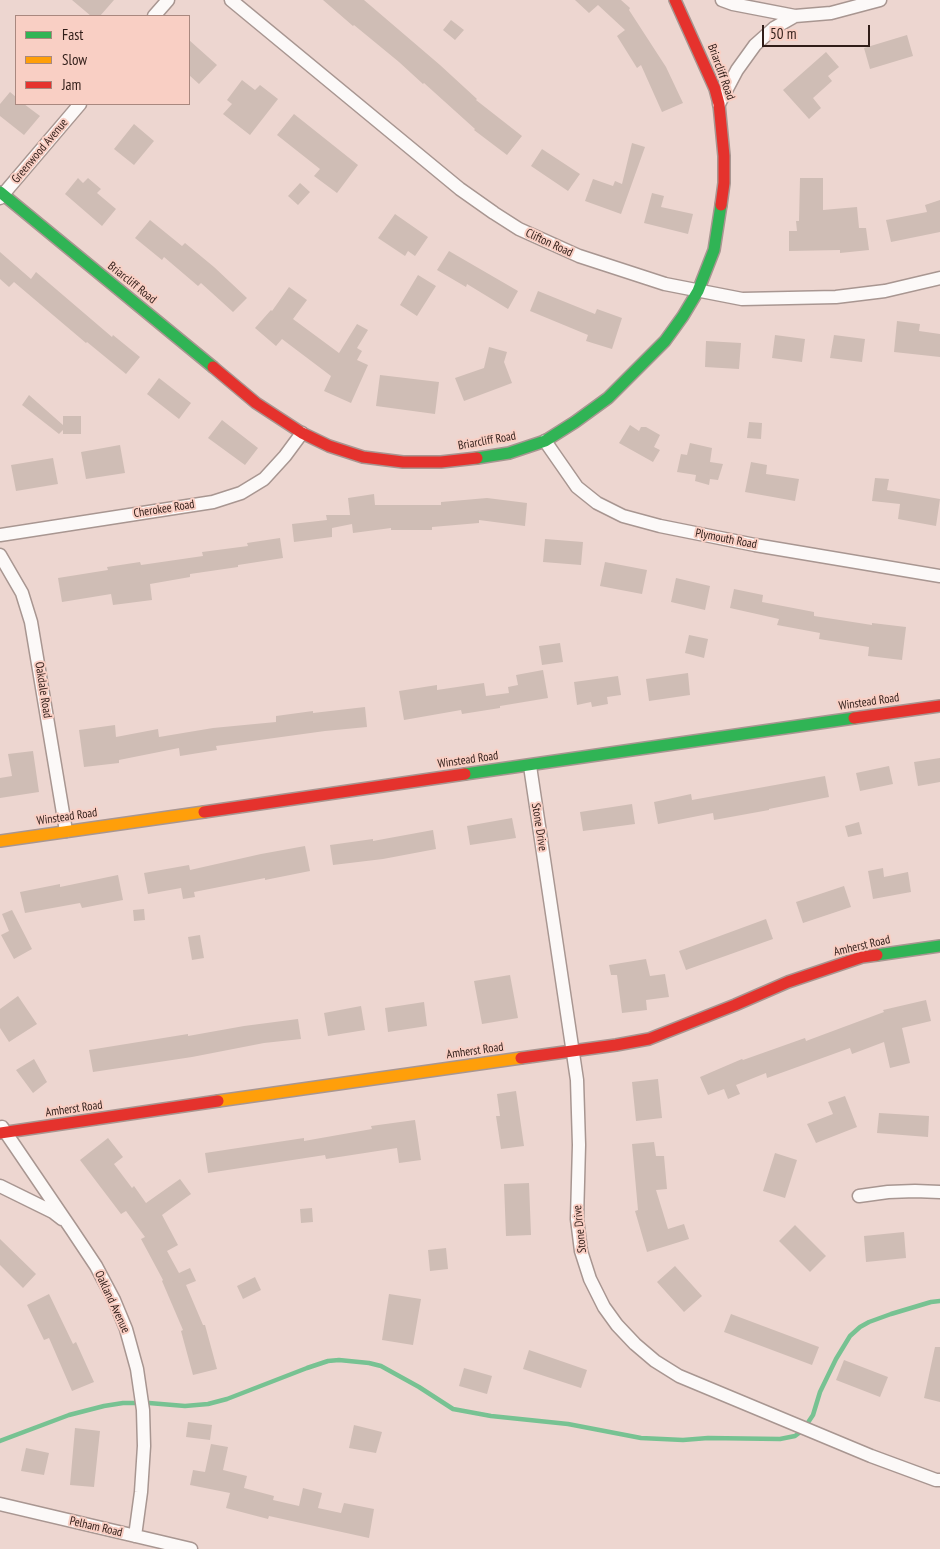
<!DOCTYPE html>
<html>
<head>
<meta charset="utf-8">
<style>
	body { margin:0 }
	#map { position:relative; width:940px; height:1549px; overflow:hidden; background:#edd6d0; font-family:"PT Sans Narrow",sans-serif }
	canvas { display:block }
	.legend { position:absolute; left:15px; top:15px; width:175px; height:90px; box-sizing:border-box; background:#f9cfc4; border:1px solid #a9887f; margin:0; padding:6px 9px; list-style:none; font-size:15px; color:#301d18 }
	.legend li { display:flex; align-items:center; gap:10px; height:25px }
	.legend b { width:25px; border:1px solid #a9887f }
	.scale { position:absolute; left:762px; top:25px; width:108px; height:22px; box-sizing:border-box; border:2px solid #301d18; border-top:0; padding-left:6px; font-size:15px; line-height:18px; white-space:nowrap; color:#301d18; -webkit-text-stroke:4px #f9cfc4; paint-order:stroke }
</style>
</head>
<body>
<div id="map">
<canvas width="940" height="1549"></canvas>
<ul class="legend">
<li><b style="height:6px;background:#30b455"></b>Fast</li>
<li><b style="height:6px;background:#ff9f0a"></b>Slow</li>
<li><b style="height:6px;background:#e5322d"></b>Jam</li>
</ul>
<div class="scale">50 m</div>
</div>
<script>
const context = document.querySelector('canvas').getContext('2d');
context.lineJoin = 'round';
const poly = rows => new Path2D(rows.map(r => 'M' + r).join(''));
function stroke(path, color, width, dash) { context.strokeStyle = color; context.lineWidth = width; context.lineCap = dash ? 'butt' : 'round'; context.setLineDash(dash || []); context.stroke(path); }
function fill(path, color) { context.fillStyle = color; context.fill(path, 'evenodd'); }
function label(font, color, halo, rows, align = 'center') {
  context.font = font + ' "PT Sans Narrow",sans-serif'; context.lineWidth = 4; context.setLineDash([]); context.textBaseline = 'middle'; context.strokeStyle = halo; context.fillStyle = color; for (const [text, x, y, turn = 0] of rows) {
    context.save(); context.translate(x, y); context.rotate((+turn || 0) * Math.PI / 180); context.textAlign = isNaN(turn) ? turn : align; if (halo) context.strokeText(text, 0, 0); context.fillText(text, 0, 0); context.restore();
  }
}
const stream = poly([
	[0,1441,69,1415,104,1406,123,1403,149,1403,185,1406,208,1404,227,1399,307,1368,328,1361,339,1360,369,1363,381,1366,419,1387,453,1409,491,1416,568,1424,641,1438,683,1440,708,1438,780,1439,795,1436,803,1430,813,1415,820,1392,836,1359,850,1336,860,1327,869,1322,891,1314,931,1302,940,1301]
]);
const building = poly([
	[72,0,114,0,100,16,91,16],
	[323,0,364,0,440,65,477,99,476,100,522,136,507,155,474,130,475,129,424,83,423,84,399,62,354,25,353,26],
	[575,0,621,0,630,8,629,10,666,67,683,103,662,112,641,65,637,68,617,36,625,30,598,5,589,13],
	[451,20,464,30,455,40,443,30],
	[907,35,913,56,870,69,864,48],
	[189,40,217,65,199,84,189,75],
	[826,52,839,67,828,76,832,81,813,98,821,108,809,119,783,90],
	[242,80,255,90,260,85,278,99,250,135,223,114,232,104,227,100],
	[10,92,16,97,16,104,24,104,40,116,24,135,0,116,0,104],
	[294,114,358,165,337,193,314,176,320,169,277,135],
	[134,124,154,141,134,165,114,149],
	[632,143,645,147,621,214,585,201,593,179,613,186,615,181,622,184],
	[542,149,580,174,568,191,531,166],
	[78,178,83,183,88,178,101,189,97,193,116,209,102,226,65,194],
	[800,178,823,178,823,210,857,207,859,228,866,228,869,250,840,253,840,250,789,251,789,231,797,231,796,221,799,221],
	[300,183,310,192,298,205,288,196],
	[652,193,664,196,661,207,693,214,688,234,644,223],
	[940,200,940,232,891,242,886,220,927,212,925,205],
	[395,214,428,237,415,256,408,251,405,256,378,238],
	[150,220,182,246,185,243,214,267,247,298,233,312,201,283,198,286,164,257,162,260,135,238],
	[449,251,518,291,508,309,467,284,466,287,437,270],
	[0,252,31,279,36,272,112,337,113,335,140,357,126,374,87,342,86,343,14,282,9,287,0,279],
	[418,275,436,286,417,316,400,305],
	[289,287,307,300,293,319,339,353,357,324,368,330,357,348,362,351,357,360,368,365,351,403,324,391,331,376,282,339,276,346,255,328,271,310,272,311],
	[538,291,595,314,597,309,622,318,612,349,586,341,588,335,530,311],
	[897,321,920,324,919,331,940,334,940,357,894,352],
	[775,335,805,339,802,362,772,358],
	[834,335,865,339,862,362,830,358],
	[706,341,741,343,739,369,705,367],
	[489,347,507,352,504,362,512,383,464,401,455,378,484,368],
	[380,375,439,382,435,414,376,406],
	[159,378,191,403,179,419,147,394],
	[29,395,63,425,63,416,81,416,81,434,63,434,63,430,59,434,22,405],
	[222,420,258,448,245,465,208,438],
	[749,422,762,423,761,439,747,438],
	[630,425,639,431,641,427,646,427,660,435,654,447,660,450,653,462,619,443],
	[690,443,712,448,710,462,723,464,718,480,710,479,709,485,695,481,696,475,677,472,681,454,687,455],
	[120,445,125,473,86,479,81,452],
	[53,458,58,484,16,491,11,465],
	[751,462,767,465,766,474,799,479,795,501,745,492],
	[875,478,889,479,887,490,940,499,936,526,898,519,900,504,872,501],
	[374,494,375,505,441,505,441,502,487,498,527,503,525,526,479,520,479,523,432,527,432,530,391,530,391,528,353,533,352,524,332,528,332,537,294,542,292,524,327,520,326,515,350,515,348,498],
	[280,538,283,558,238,565,238,567,190,574,190,577,150,584,152,600,113,605,111,594,62,602,58,578,108,570,107,567,140,562,141,565,203,556,202,552,248,546,247,543],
	[545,539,583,542,581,565,543,562],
	[605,562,647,570,642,594,600,586],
	[676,578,710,586,705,610,671,602],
	[734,589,763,595,762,602,814,612,814,616,872,625,872,623,906,627,902,660,868,656,869,647,819,639,820,633,777,625,779,619,730,608],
	[689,635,708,639,704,658,685,653],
	[560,643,563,662,542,665,539,646],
	[543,670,548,698,500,706,500,708,462,714,461,710,404,720,399,691,437,685,437,690,484,683,486,696,509,693,508,687,518,685,516,675],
	[688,673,690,695,649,701,646,679],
	[618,676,621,695,607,697,608,704,592,707,591,702,577,705,574,682],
	[365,707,367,727,325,731,216,746,217,750,180,756,179,748,119,760,119,763,84,767,79,730,115,725,116,737,158,729,159,737,213,728,276,722,276,716,313,711,313,713],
	[33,751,39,792,0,798,0,778,12,776,8,754],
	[940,758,940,782,918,786,914,762],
	[889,766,893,784,860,791,856,773],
	[825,776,829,797,769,809,769,810,714,820,713,813,658,824,654,802,691,794,692,800],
	[632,804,635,824,583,831,580,812],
	[512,818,516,838,470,845,467,826],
	[859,822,862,834,848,837,845,826],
	[433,830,436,849,383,859,333,865,330,845,373,839,373,841],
	[305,846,310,871,265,880,265,878,194,892,195,897,183,899,181,888,148,894,144,873,189,865,190,870,261,854],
	[883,868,884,877,908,872,911,892,873,899,868,871],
	[118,875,123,900,82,908,80,903,25,913,20,892,60,884,60,887],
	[844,886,851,907,803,923,796,902],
	[144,909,145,920,134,921,133,910],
	[12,910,32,949,14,959,1,935,9,931,2,914],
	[766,919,773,939,686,970,679,951],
	[200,935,204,958,192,960,188,937],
	[646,959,650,976,665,974,669,997,646,1000,647,1010,622,1013,617,975,611,975,609,965],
	[510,975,518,1018,482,1024,474,981],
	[18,996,37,1024,9,1042,0,1028,0,1009],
	[926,1000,931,1021,902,1028,910,1063,890,1068,884,1042,852,1054,850,1048,767,1078,766,1073,736,1085,740,1094,728,1099,724,1089,708,1095,700,1077,742,1059,743,1060,805,1038,806,1041,884,1012,883,1010],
	[424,1002,427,1026,388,1032,385,1008],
	[361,1006,365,1030,328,1036,324,1013],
	[298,1019,301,1039,264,1043,192,1057,93,1072,89,1050,188,1034,188,1036,244,1026],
	[34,1059,47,1082,33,1093,16,1070],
	[658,1079,662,1118,636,1121,632,1082],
	[516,1091,524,1146,501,1149,496,1116,500,1116,497,1094],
	[845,1096,857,1127,816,1143,807,1124,833,1114,828,1102],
	[879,1113,929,1116,928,1137,877,1133],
	[415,1120,421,1160,399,1163,397,1148,326,1159,325,1155,208,1173,205,1153,304,1138,304,1141,372,1129,371,1126],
	[108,1138,123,1157,114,1164,132,1188,134,1186,146,1203,180,1179,191,1194,162,1215,178,1245,167,1251,179,1273,190,1268,196,1281,186,1285,203,1325,205,1325,217,1369,193,1375,181,1331,183,1330,162,1281,163,1280,141,1239,145,1237,126,1211,121,1214,80,1160],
	[654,1142,656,1156,664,1156,667,1189,656,1190,668,1229,684,1224,689,1239,647,1252,635,1211,638,1210,632,1144],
	[775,1153,797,1160,785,1198,763,1191],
	[529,1183,531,1235,506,1236,504,1184],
	[312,1208,313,1222,301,1223,300,1209],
	[795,1225,826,1256,810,1272,779,1241],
	[904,1232,906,1258,866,1262,864,1236],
	[0,1239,36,1274,23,1288,0,1265],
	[446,1248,448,1269,430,1271,428,1250],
	[675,1266,702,1296,684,1312,657,1282],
	[255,1277,261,1290,243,1299,237,1286],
	[49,1294,73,1344,76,1342,94,1382,72,1391,49,1338,44,1340,27,1305],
	[389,1294,421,1299,413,1345,382,1340],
	[731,1314,819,1347,812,1365,724,1332],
	[935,1347,940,1347,940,1402,924,1398],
	[529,1350,587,1370,581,1388,523,1369],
	[844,1360,888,1377,880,1397,836,1380],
	[464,1368,492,1376,487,1394,459,1386],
	[188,1422,212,1425,210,1440,186,1437],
	[354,1425,382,1432,376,1453,349,1448],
	[75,1428,100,1431,94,1487,70,1485],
	[211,1444,228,1447,223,1470,247,1476,244,1488,274,1496,273,1500,299,1506,303,1488,322,1493,318,1508,341,1513,344,1503,374,1509,369,1538,269,1516,268,1519,226,1508,230,1493,190,1485,193,1470,205,1472],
	[26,1448,49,1453,44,1475,21,1471]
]);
const street = poly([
	[231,0,460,189,494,213,519,229,579,256,665,284,742,299,836,297,885,291,940,278],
	[722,0,733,4,795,16,831,13,880,0],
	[154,16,168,0],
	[719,104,737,70,755,45,774,28,795,16],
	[0,198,80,104],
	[545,441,577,487,597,503,623,516,660,526,755,545,940,576],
	[0,535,213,502,241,493,264,479,285,456,302,433],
	[0,555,22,593,31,622,66,831],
	[530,766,577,1080,579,1145,577,1219,581,1251,590,1279,604,1307,617,1325,635,1344,655,1361,679,1376,871,1456,936,1480,940,1480],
	[2,1127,72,1230,96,1266,114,1300,126,1329,137,1369,143,1410,144,1446,141,1492,135,1536],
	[0,1186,53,1212,62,1219],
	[859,1196,888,1192,915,1191,940,1192],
	[0,1504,191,1549]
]);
const fast = poly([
	[0,192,213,367],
	[477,458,509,453,545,441,575,422,608,398,665,341,683,316,698,291,714,250,721,205],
	[465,774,854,718],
	[877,955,940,946]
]);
const slow = poly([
	[0,841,204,812],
	[218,1101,521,1058]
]);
const jam = poly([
	[675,0,715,89,719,104,724,156,724,183,721,205],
	[213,367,256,403,302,433,329,446,363,457,403,462,441,462,477,458],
	[854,718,940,706],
	[204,812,465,774],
	[521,1058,616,1045,649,1039,735,1005,788,982,862,957,877,955],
	[0,1133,218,1101]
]);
const streetNames = [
	["Briarcliff Road",721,72,70],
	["Greenwood Avenue",40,151,-50],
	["Clifton Road",549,243,25],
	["Briarcliff Road",132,283,39],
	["Briarcliff Road",487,441,-10],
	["Cherokee Road",164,509,-9],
	["Plymouth Road",726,539,11],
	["Oakdale Road",43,690,81],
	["Winstead Road",869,702,-8],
	["Winstead Road",468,760,-8],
	["Winstead Road",67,817,-8],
	["Stone Drive",539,827,81],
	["Amherst Road",862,946,-13],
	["Amherst Road",475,1051,-8],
	["Amherst Road",74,1109,-8],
	["Stone Drive",580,1229,-96],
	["Oakland Avenue",112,1302,65],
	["Pelham Road",96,1527,13]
];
stroke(stream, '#77c292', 4.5);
fill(building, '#cfbdb5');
stroke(street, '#a89691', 15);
stroke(fast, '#a89691', 14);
stroke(slow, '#a89691', 14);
stroke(jam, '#a89691', 14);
stroke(street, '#fcf9f8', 12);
stroke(fast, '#30b455', 11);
stroke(slow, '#ff9f0a', 11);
stroke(jam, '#e5322d', 11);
label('12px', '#301d18', '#f9cfc4', streetNames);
</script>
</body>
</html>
